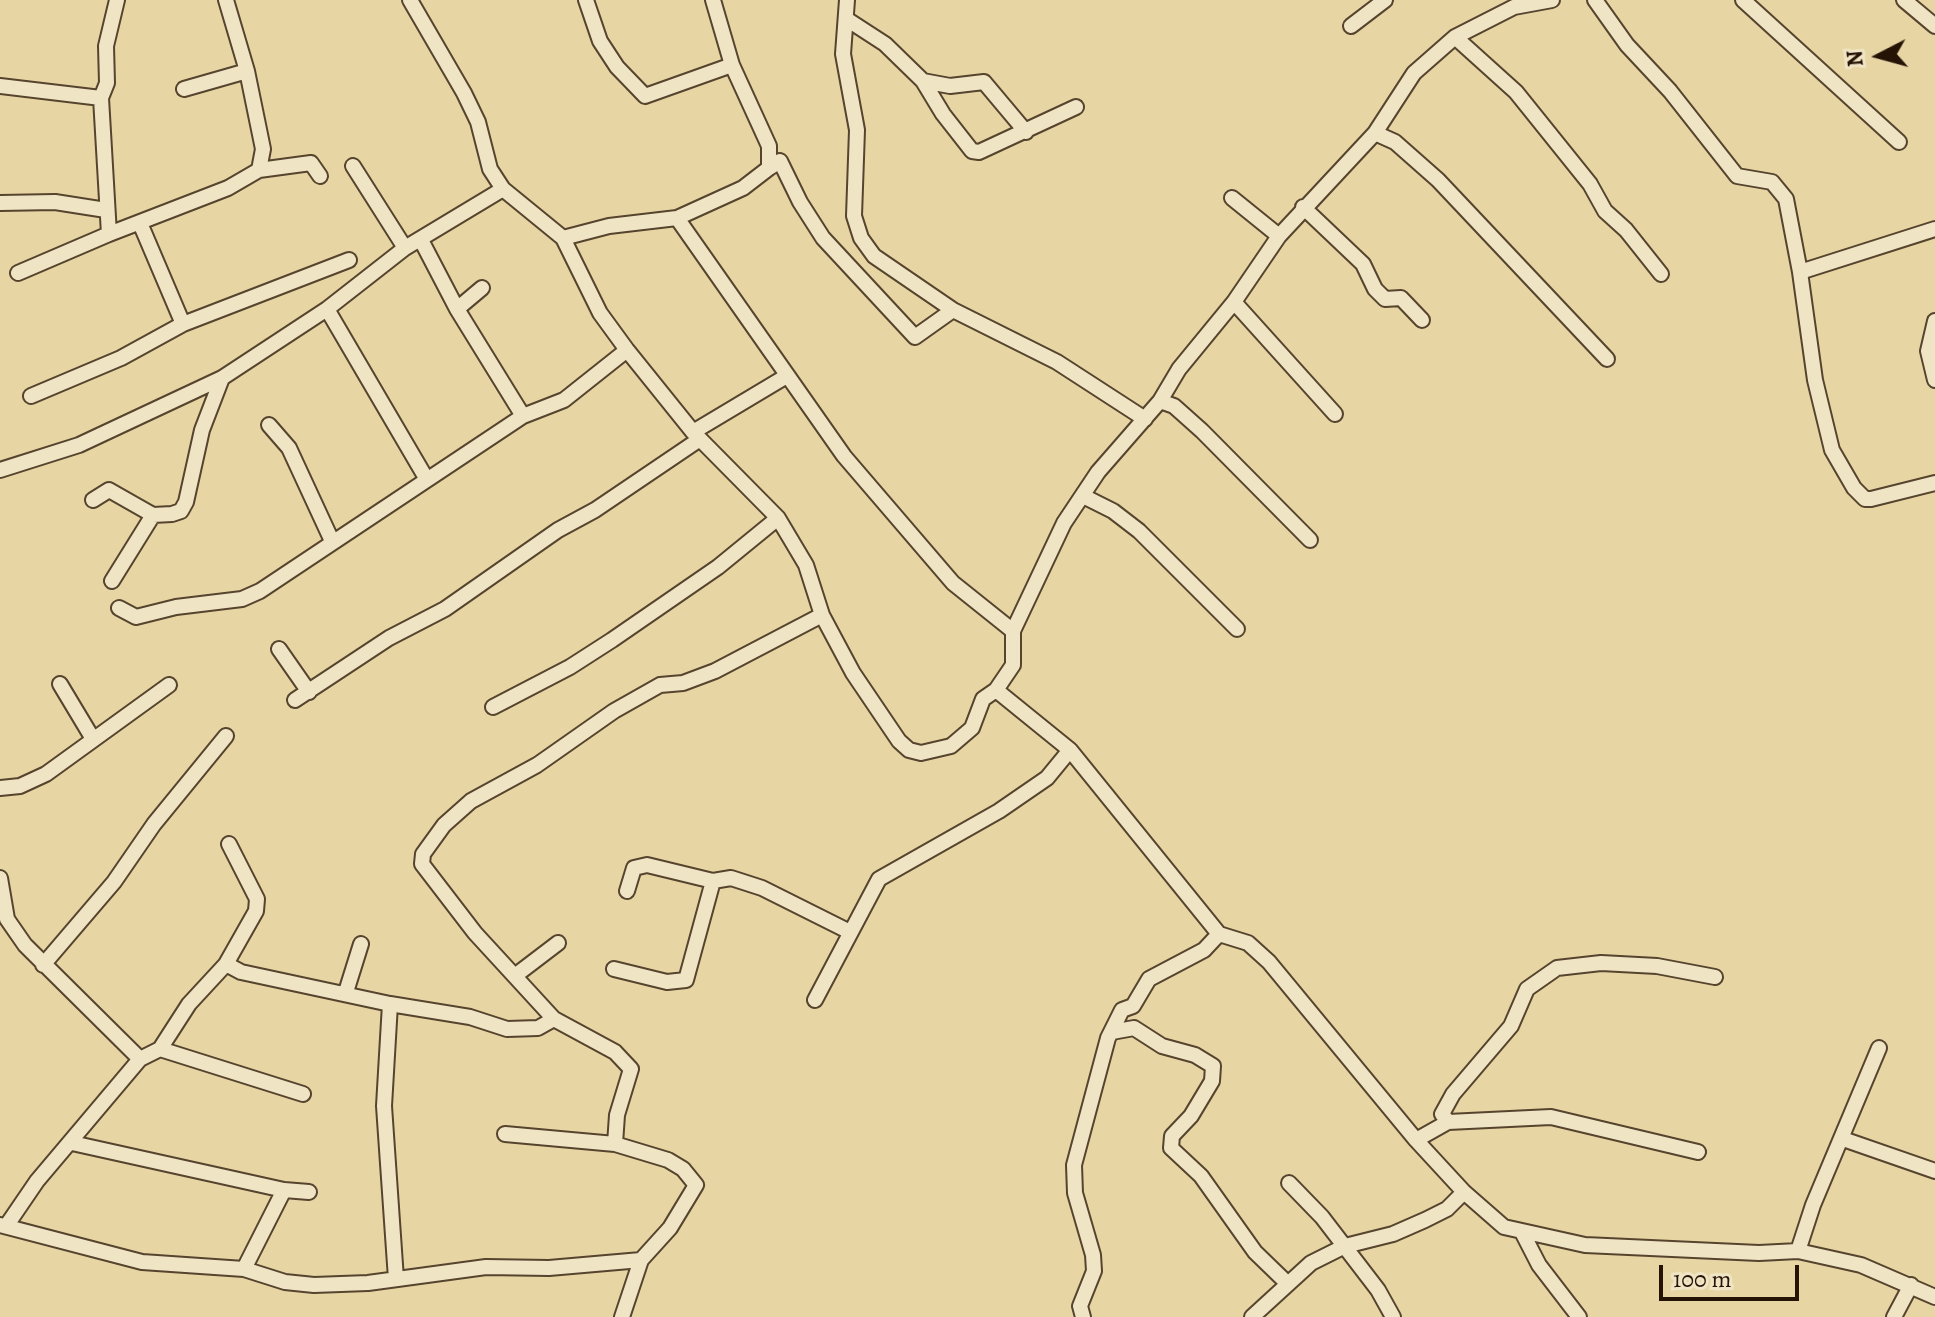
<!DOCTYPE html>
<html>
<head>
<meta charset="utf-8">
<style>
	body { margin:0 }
	#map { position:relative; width:1935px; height:1317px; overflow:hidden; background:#e7d6a4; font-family:Alegreya,serif }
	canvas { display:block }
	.north { position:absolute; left:1839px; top:16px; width:80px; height:80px; -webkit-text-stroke:6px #efe4c4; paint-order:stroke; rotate:264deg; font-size:22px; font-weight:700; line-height:32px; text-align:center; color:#251306 }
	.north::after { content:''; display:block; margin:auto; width:28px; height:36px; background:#251306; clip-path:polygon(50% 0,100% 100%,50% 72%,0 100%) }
	.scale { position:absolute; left:1659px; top:1265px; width:140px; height:36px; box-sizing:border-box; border:4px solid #251306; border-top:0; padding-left:10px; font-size:24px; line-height:28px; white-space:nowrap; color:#251306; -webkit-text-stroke:6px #efe4c4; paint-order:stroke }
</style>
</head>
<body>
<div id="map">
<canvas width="1935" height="1317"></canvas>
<div class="north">N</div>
<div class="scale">100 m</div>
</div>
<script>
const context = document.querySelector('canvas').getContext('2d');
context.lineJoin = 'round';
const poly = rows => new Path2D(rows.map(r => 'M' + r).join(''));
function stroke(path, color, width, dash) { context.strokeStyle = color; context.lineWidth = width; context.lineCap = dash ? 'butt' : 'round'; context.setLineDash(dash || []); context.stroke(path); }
const minor = poly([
	[117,0,106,46,107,83,101,98,109,234,228,188,259,170,311,163,320,176],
	[226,0,247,71,263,149,259,170],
	[410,0,464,93,478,122,490,169,503,189,563,238,600,313,627,350,693,432,778,518,806,565,822,615,853,673,899,741,909,750,921,753,951,746,972,728,983,699,996,690,1070,750,1219,934,1204,950,1149,979,1133,1006,1122,1010,1108,1038,1074,1165,1075,1193,1093,1255,1094,1271,1080,1306,1083,1317],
	[586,0,600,41,617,67,645,96,732,65],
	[847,0,843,54,857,130,854,216,861,238,874,256,953,310,1057,362,1145,419],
	[1595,0,1627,45,1670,91,1737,176,1772,182,1786,199,1800,272],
	[1743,0,1899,142],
	[1904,0,1935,26],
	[848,20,885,44,923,81,950,86,984,82,1026,132],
	[1351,26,1385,0],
	[1455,37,1516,92,1590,184,1605,211,1626,230,1661,274],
	[923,81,943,114,972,151,979,152,1076,107],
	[0,86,101,98],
	[184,89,247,71],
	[1375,133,1395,142,1438,180,1607,359],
	[353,166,405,248],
	[769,168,780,161,800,202,823,238,915,337,953,310],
	[1232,198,1279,236],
	[0,203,55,202,106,210],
	[1303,207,1363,264,1375,289,1385,299,1401,298,1422,320],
	[677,218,844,456,953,583,1013,631],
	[140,223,183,324],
	[1935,229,1800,272,1815,380,1832,450,1854,488,1865,499,1871,499,1935,483],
	[563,238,609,226,677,218,743,188,769,168,769,146,732,65,713,0],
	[421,240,457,309,482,288],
	[18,273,109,234],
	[1234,302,1335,414],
	[327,309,426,478],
	[457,309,523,416],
	[1935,321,1928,351,1935,380],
	[31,396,121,358,183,324,349,260],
	[1160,401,1174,406,1202,431,1310,540],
	[269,425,289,448,332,541],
	[693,432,785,377],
	[0,470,79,445,222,378,327,309,405,248,503,189],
	[1083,496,1113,511,1139,531,1237,629],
	[93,500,109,490,153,515],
	[112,581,153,515,172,514,181,511,186,502,202,430,222,378],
	[119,608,136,617,176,607,242,599,260,591,523,416,564,400,627,350],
	[279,649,309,692],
	[60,684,93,739],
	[996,690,1013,665,1013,631,1064,523,1098,472,1160,401,1179,369,1234,302,1279,236,1375,133,1414,73,1455,37,1514,7,1552,0],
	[295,700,389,638,445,609,558,530,595,510,700,439],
	[493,707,570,667,612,640,718,567,778,518],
	[0,788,20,786,46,774,169,685],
	[0,878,7,919,25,945,140,1059],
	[627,891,634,868,647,865,713,881],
	[1219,934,1248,943,1269,962,1416,1140,1464,1192,1504,1227,1585,1245,1759,1253,1798,1251,1861,1265,1935,1297],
	[226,964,241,972,390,1004,470,1017,507,1029,538,1028,554,1019],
	[43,965,114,882,154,824,226,736],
	[614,969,667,982,686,980,713,881,731,878,762,888,850,932],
	[516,975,558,943],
	[346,992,361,944],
	[815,1000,879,879,999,811,1047,778,1070,750],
	[390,1004,384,1106,396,1279],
	[1112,1032,1134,1028,1162,1046,1195,1055,1213,1066,1212,1081,1191,1116,1172,1136,1171,1148,1201,1176,1255,1252,1287,1283],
	[160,1049,303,1094],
	[1448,1122,1442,1114,1453,1094,1511,1026,1527,989,1557,968,1601,963,1657,966,1715,977],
	[505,1134,615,1144],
	[1843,1139,1935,1171],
	[1416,1140,1448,1122,1551,1117,1698,1152],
	[72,1143,284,1190,309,1192],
	[1289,1183,1322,1217,1378,1290,1393,1317],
	[0,1225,142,1262,244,1269,285,1282,314,1285,368,1283,486,1267,549,1268,641,1260,622,1317],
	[7,1225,37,1181,140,1059,160,1049,189,1004,226,964,256,911,257,899,229,844],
	[1522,1232,1539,1265,1579,1317],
	[1798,1251,1813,1205,1879,1048],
	[641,1260,670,1228,696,1185,683,1169,668,1160,615,1144,617,1115,631,1069,615,1052,554,1019,475,933,422,864,423,854,444,825,471,801,537,765,614,711,660,685,683,683,715,671,822,615],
	[244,1269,284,1190],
	[1252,1317,1311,1263,1345,1246,1393,1234,1425,1220,1447,1209,1464,1192],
	[1894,1317,1911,1285]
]);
stroke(minor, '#56442e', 18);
stroke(minor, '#efe4c4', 14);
</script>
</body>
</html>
